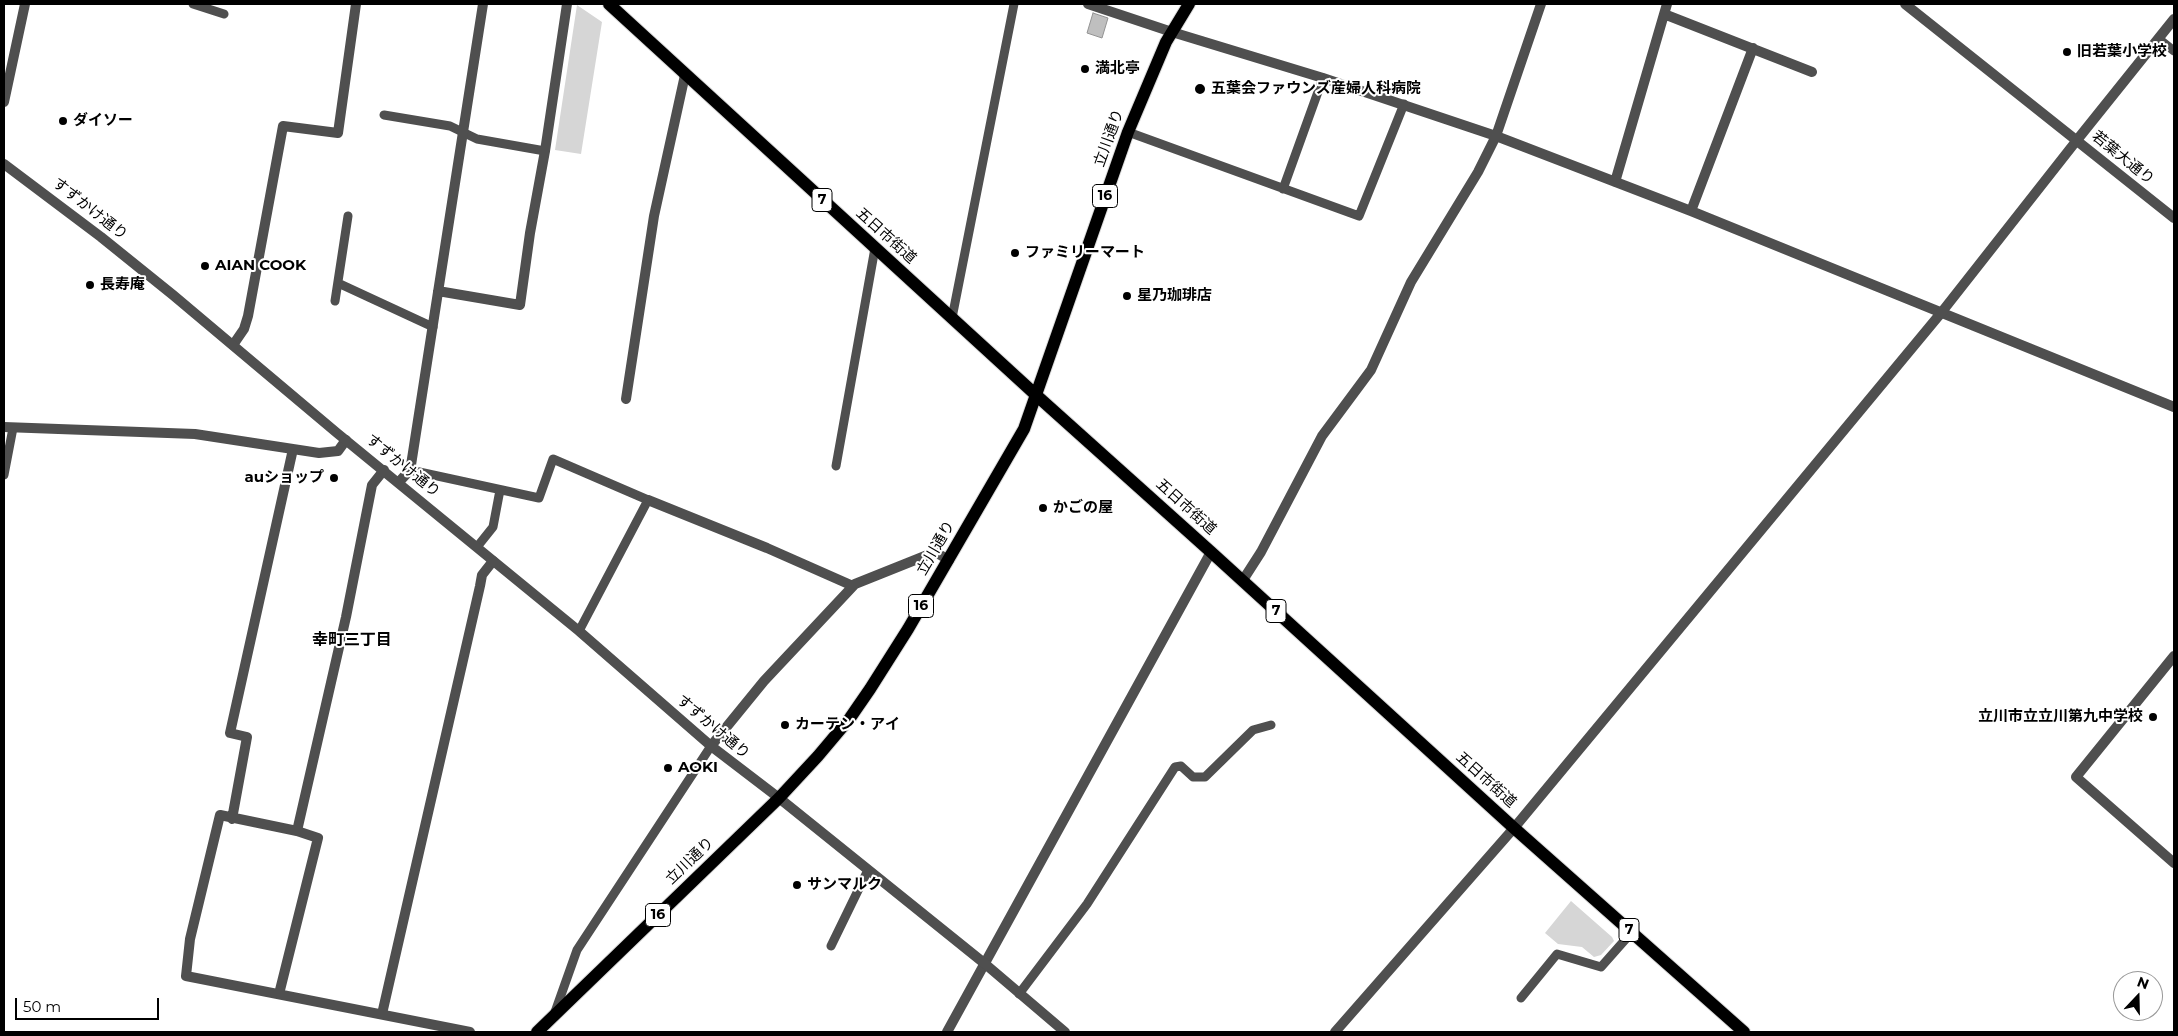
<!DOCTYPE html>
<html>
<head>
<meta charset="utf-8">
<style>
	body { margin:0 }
	#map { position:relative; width:2178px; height:1036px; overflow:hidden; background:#fff; font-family:Montserrat,sans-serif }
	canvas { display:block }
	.frame { position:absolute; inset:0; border:5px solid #000; pointer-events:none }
	.north { position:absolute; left:2113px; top:971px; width:50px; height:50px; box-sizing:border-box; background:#fff; border:1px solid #999; border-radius:50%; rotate:21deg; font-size:14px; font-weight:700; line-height:20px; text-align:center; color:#000 }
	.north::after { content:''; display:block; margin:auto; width:18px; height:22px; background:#000; clip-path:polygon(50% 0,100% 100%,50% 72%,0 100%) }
	.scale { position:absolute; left:15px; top:998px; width:144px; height:22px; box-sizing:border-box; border:2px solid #000; border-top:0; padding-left:6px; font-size:15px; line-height:18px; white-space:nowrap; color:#000; -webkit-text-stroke:4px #fff; paint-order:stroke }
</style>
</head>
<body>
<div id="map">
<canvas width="2178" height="1036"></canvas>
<div class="frame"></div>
<div class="north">N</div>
<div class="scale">50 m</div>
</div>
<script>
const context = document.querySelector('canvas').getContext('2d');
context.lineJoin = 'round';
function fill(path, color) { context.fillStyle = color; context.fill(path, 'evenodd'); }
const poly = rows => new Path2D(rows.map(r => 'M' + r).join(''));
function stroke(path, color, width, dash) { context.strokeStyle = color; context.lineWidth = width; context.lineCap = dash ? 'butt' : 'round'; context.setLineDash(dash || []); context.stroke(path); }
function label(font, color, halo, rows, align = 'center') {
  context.font = font + ' Montserrat,"Noto Sans JP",sans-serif'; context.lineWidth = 4; context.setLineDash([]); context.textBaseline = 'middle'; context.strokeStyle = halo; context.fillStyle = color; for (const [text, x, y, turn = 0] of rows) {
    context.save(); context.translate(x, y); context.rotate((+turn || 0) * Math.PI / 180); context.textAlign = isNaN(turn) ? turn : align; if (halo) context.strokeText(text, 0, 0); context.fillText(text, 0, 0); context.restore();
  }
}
const green = poly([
	[577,5,602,22,581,154,555,150],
	[1571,901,1612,937,1614,941,1601,955,1594,957,1582,947,1558,944,1545,933]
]);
const building = poly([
	[1093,13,1108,18,1102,38,1087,33,1093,13]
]);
const service = poly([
	[193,4,224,14],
	[2159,39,2174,51],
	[384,115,450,126,477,139,545,151],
	[1128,132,1359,216,1404,104],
	[1283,189,1323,78],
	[338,283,433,327],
	[335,301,348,216],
	[952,318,1014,4],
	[836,466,875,248],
	[410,470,539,498,553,459,648,500,579,631],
	[4,475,13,428],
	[477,547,493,527,500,490],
	[831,946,868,870],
	[1019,994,1087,904,1175,767,1181,766,1193,777,1205,777,1253,730,1271,725],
	[1521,998,1557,954,1601,967,1632,932],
	[555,1012,577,950,711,746]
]);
const minor = poly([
	[1088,4,1172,32,1323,78,1496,136,1691,211,2174,407],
	[1664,14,1812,72],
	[2077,140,2174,19],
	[1615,182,1667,4],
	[1691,211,1753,48],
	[438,291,520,305,530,233,545,151,567,4],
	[233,345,244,329,248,316,283,126,338,133,356,4],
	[626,399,654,216,685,75],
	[4,427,195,434,319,453,338,451,346,440],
	[399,482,410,470,411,465,483,4],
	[648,500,767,548,853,586],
	[1243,580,1261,552,1322,436,1371,370,1411,282,1478,172,1496,136,1541,4],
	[2174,656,2076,777,2174,863],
	[711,746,764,681,855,584,935,552,949,560],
	[232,819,247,737,230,733,293,449],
	[297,831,220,815,190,939,186,976,470,1032],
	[279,994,318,838,297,831,346,617,372,485,384,470],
	[382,1014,480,586,482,575,493,561],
	[947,1032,1211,552]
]);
const tertiary = poly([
	[1905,4,2174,218],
	[4,102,25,4],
	[4,164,101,237,173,295,337,433,579,631,711,746,779,798,984,963,1065,1032],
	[1335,1032,1514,828,1941,313,2077,140]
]);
const primary = poly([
	[609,4,1036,395,1211,552,1514,828,1744,1032],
	[537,1032,779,798,818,756,850,718,870,689,908,629,1024,429,1128,132,1166,42,1189,4]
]);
const markers = [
	[2067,52,5,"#000"],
	[1085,69,5,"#000"],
	[1200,89,6,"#000"],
	[63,121,5,"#000"],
	[1015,253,5,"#000"],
	[205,266,5,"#000"],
	[90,285,5,"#000"],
	[1127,296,5,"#000"],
	[334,478,5,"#000"],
	[1043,508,5,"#000"],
	[2153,717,5,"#000"],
	[785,725,5,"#000"],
	[668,768,5,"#000"],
	[797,885,5,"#000"]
];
const shields = [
	[1105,196,25],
	[822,200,20],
	[921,606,25],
	[1276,611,20],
	[658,915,25],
	[1629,930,20]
];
const shieldNames = [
	["16",1105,196],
	["7",822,200],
	["16",921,606],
	["7",1276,611],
	["16",658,915],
	["7",1629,930]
];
const poiNames = [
	["旧若葉小学校",2077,52],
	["満北亭",1095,69],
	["五葉会ファウンズ産婦人科病院",1211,89],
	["ダイソー",73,121],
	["ファミリーマート",1025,253],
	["AIAN COOK",215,266],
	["長寿庵",100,285],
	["星乃珈琲店",1137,296],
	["auショップ",324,478,"right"],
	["かごの屋",1053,508],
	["立川市立立川第九中学校",2143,717,"right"],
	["カーテン・アイ",795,725],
	["AOKI",678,768],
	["サンマルク",807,885]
];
const streetNames = [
	["立川通り",1109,138,-70],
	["若葉大通り",2123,158,39],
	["すずかけ通り",90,209,38],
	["五日市街道",886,236,42],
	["すずかけ通り",403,466,39],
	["五日市街道",1186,507,42],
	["立川通り",936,548,-60],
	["すずかけ通り",713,727,40],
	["五日市街道",1486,780,42],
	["立川通り",690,861,-44]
];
const neighbourhoodNames = [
	["幸町三丁目",352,640]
];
fill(green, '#d6d6d6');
fill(building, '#bfbfbf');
stroke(building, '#939393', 1);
stroke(primary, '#dbdbdb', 14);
stroke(service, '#4f4f4f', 9);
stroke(minor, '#4f4f4f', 10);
stroke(tertiary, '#4f4f4f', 10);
stroke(primary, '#000', 12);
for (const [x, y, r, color] of markers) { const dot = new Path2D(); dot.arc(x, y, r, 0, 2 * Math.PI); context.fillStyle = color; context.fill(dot); stroke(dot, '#fff', 2); }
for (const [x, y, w] of shields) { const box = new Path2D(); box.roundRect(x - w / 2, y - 11.5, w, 23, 4); context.fillStyle = '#fff'; context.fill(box); stroke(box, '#000', 1); }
label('bold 14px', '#000', null, shieldNames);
label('bold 15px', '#000', '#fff', poiNames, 'left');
label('15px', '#000', '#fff', streetNames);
label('bold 16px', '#000', '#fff', neighbourhoodNames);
</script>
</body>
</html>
